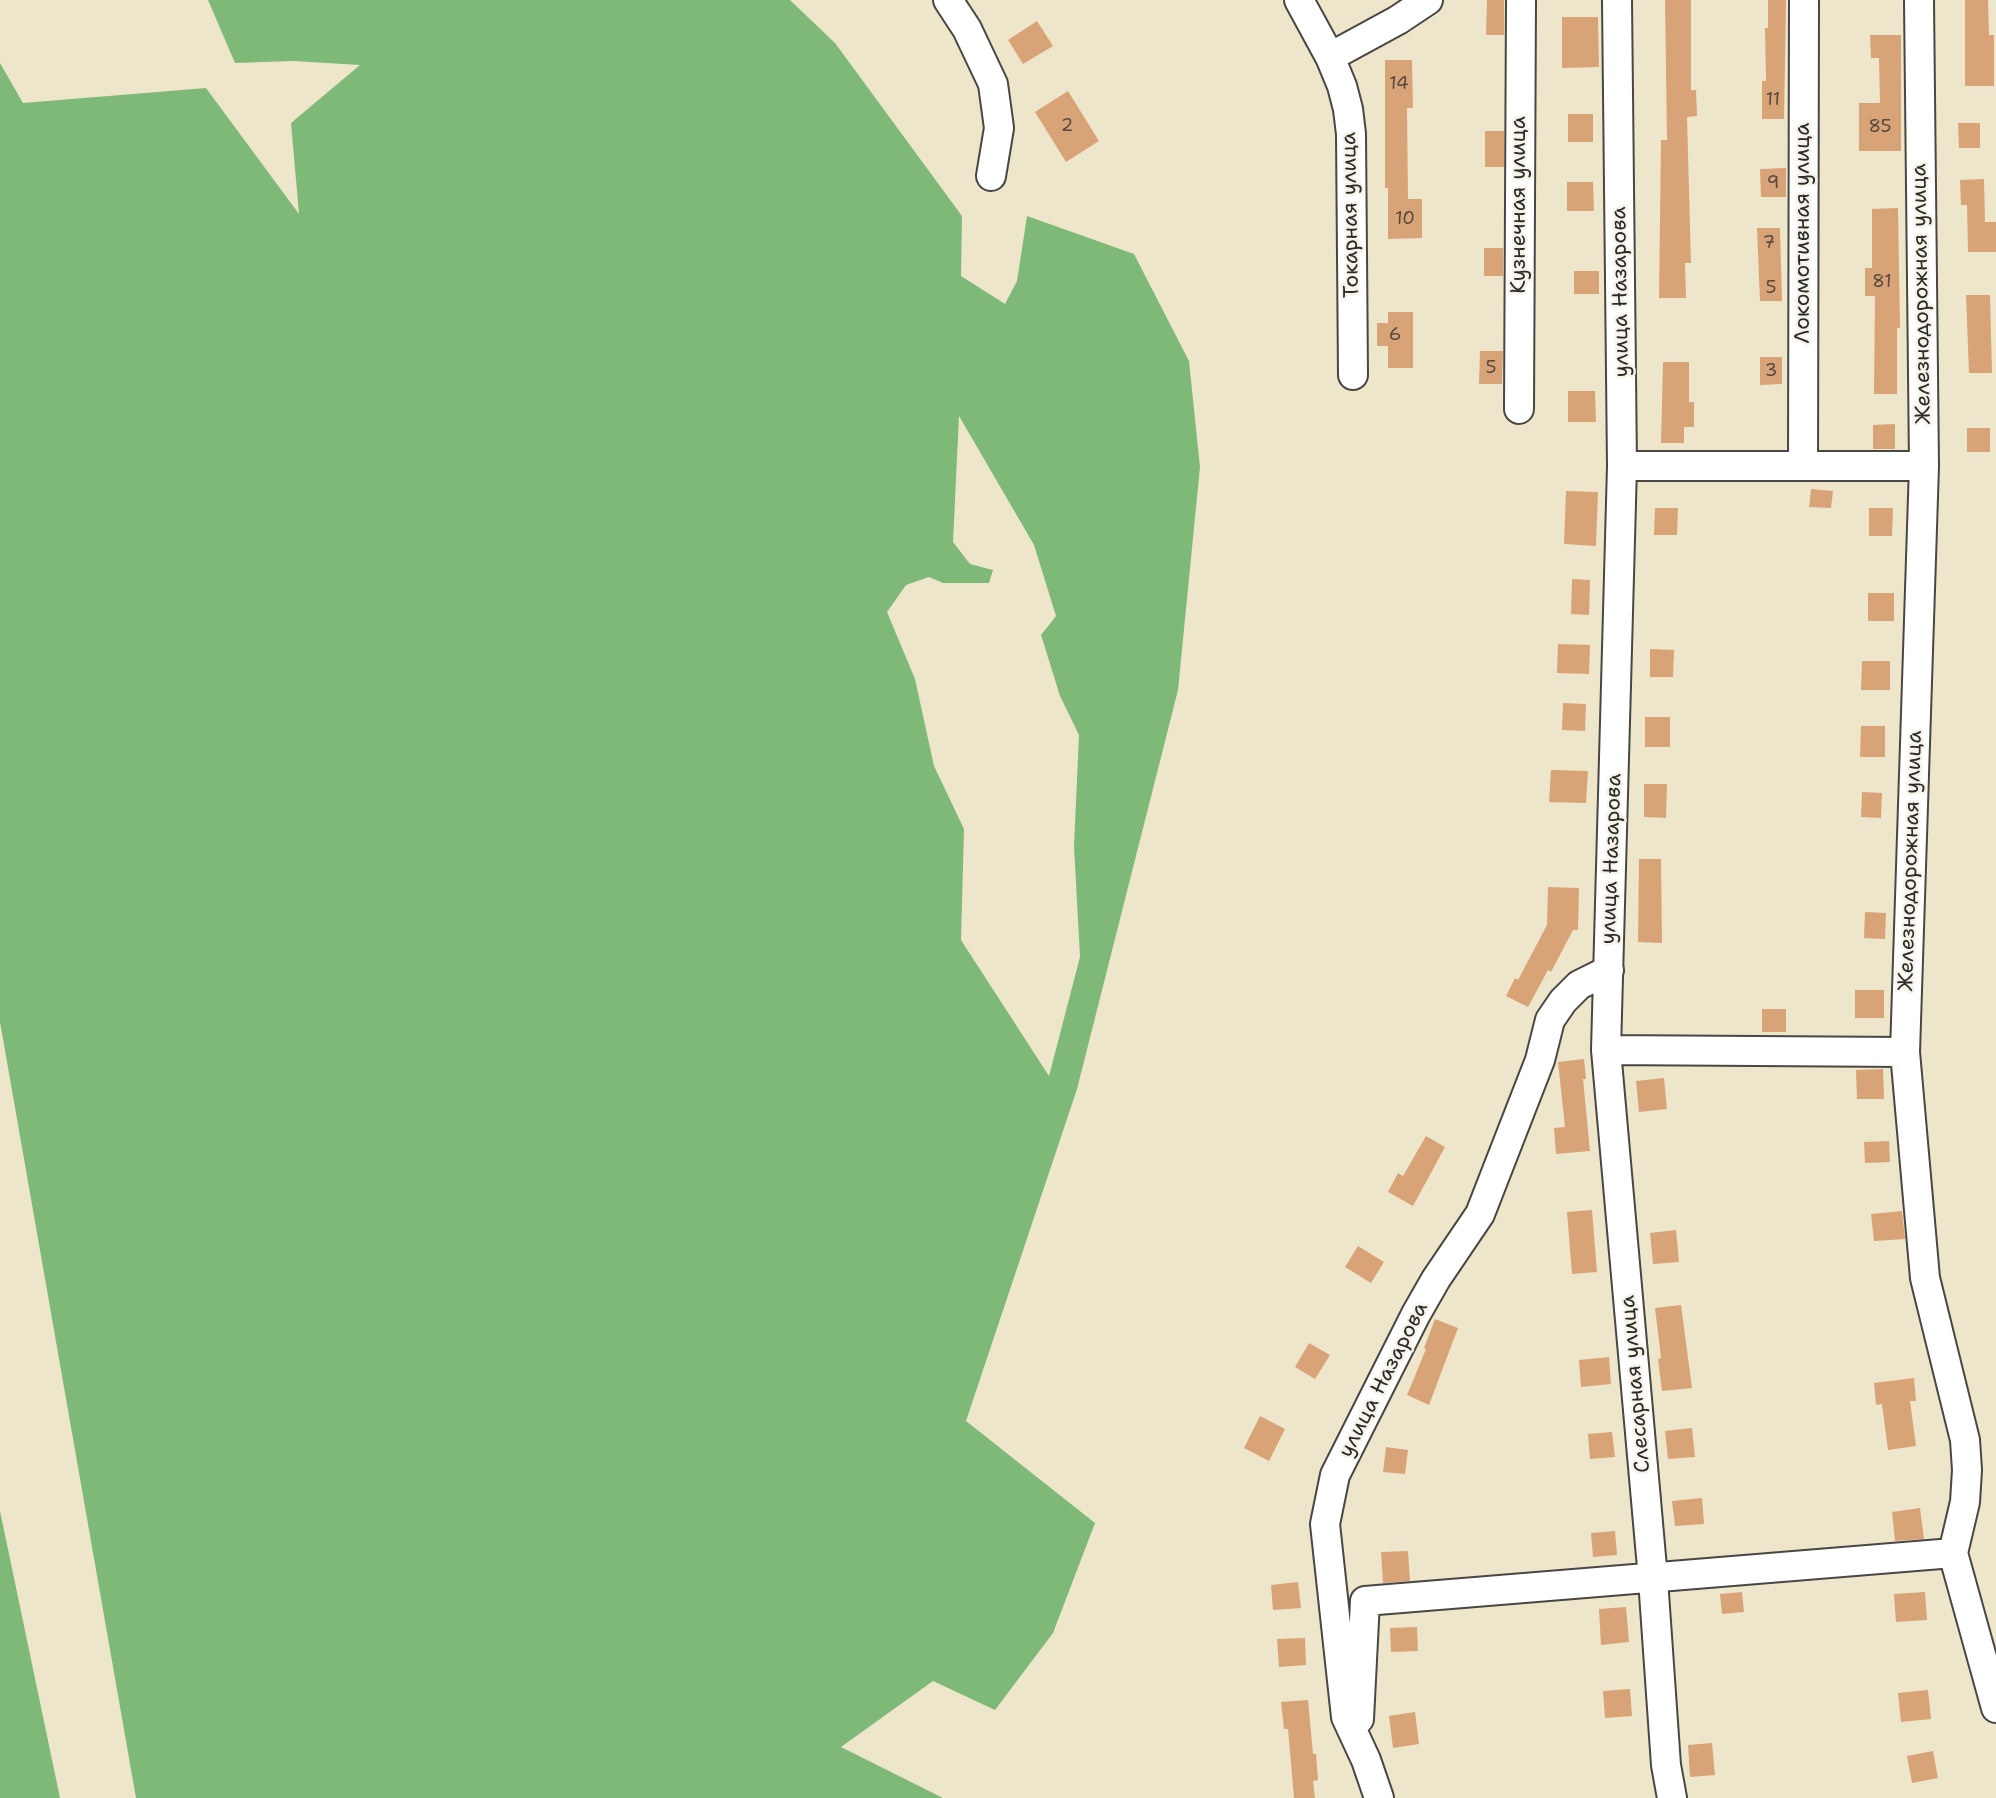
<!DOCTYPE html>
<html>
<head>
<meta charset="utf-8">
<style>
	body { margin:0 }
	canvas { display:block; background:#eee6cb }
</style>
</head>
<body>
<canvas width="1996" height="1798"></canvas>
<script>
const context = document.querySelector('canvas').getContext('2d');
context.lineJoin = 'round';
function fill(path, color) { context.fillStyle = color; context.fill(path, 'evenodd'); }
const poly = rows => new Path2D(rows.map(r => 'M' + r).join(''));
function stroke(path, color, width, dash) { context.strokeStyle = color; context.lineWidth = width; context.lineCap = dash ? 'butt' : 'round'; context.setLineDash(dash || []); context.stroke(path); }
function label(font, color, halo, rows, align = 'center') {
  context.font = font + ' "Shantell Sans",sans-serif'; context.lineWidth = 5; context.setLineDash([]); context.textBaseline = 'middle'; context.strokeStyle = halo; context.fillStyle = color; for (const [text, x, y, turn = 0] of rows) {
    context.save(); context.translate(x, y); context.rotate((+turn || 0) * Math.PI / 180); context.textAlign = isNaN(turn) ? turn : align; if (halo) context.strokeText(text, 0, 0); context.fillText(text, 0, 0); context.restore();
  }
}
const forest = poly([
	[208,0,790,0,835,43,962,216,961,276,1005,304,1017,281,1027,216,1134,254,1189,361,1200,467,1178,690,1077,1089,966,1421,1095,1523,1053,1633,995,1710,933,1681,841,1747,943,1798,136,1798,0,1022,0,63,23,103,206,88,299,214,291,123,360,65,293,61,235,63],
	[959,416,1034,545,1056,616,1041,635,1060,696,1079,735,1074,846,1080,957,1049,1076,961,940,964,829,934,766,915,679,887,612,906,585,929,577,943,583,989,583,993,570,970,564,953,542],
	[0,1511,60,1798,0,1798]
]);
const building = poly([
	[1487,0,1504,0,1504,35,1486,35],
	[1665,0,1691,0,1691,90,1696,90,1697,116,1687,117,1691,263,1685,263,1686,298,1659,298,1661,140,1667,140],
	[1768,0,1786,0,1784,119,1762,119,1762,81,1766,81,1765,28,1768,28],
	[1965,0,1988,0,1989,35,1994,35,1994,86,1965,86],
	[1562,17,1598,17,1599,67,1562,68],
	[1037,21,1053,46,1023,64,1008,40],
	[1870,35,1901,35,1901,151,1859,151,1859,103,1880,103,1879,58,1871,58],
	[1385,60,1412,60,1413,108,1407,108,1408,199,1422,199,1422,238,1388,239,1388,188,1385,188],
	[1068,91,1099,141,1066,162,1035,112],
	[1568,114,1593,114,1593,142,1568,142],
	[1958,123,1980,123,1980,148,1959,148],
	[1485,131,1504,131,1504,167,1485,167],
	[1786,168,1786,197,1761,197,1760,169],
	[1984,179,1985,222,1996,222,1996,252,1968,252,1967,205,1961,205,1960,180],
	[1567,182,1593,182,1594,211,1567,211],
	[1898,208,1900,328,1897,328,1897,394,1874,394,1875,296,1865,296,1865,268,1872,268,1872,209],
	[1757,228,1780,228,1782,301,1760,301],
	[1484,248,1503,248,1503,276,1484,276],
	[1574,271,1599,271,1599,294,1574,294],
	[1966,295,1990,295,1992,373,1969,373],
	[1388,312,1413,312,1413,368,1388,368,1388,346,1377,346,1377,323,1388,323],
	[1480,351,1503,351,1502,384,1479,384],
	[1760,357,1782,357,1782,384,1760,385],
	[1663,362,1689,362,1689,402,1694,402,1694,427,1684,427,1684,443,1661,443],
	[1568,391,1595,391,1596,422,1568,422],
	[1895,424,1895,449,1873,449,1873,425],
	[1967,428,1990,428,1990,452,1967,452],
	[1811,489,1833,491,1831,508,1809,507],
	[1566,491,1598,492,1596,546,1564,544],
	[1655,508,1678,508,1677,535,1654,535],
	[1869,508,1893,508,1892,536,1869,536],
	[1572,579,1590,580,1589,615,1571,614],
	[1868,593,1894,593,1894,621,1868,621],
	[1558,644,1590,645,1589,674,1557,673],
	[1650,649,1674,650,1673,677,1650,677],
	[1862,661,1890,661,1890,690,1861,690],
	[1563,703,1586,704,1585,731,1562,730],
	[1645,717,1670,717,1670,747,1645,747],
	[1861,726,1885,726,1885,757,1860,757],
	[1551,770,1588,771,1586,803,1549,802],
	[1644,784,1667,784,1666,818,1644,817],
	[1862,792,1882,793,1881,818,1861,817],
	[1639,859,1661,859,1662,943,1638,942],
	[1548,887,1579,888,1578,930,1573,930,1551,972,1548,970,1528,1007,1506,996,1515,978,1518,980,1547,925],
	[1865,912,1886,913,1885,939,1864,938],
	[1855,990,1884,990,1884,1018,1855,1018],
	[1762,1009,1786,1009,1786,1032,1762,1032],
	[1584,1059,1586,1079,1583,1079,1590,1151,1556,1154,1554,1128,1565,1127,1558,1062],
	[1883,1069,1884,1099,1857,1099,1856,1070],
	[1664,1078,1667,1109,1639,1112,1636,1081],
	[1426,1136,1445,1147,1413,1206,1388,1192,1398,1173,1403,1176],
	[1889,1141,1890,1162,1865,1163,1864,1142],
	[1592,1210,1597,1272,1572,1274,1567,1212],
	[1902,1211,1905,1239,1874,1241,1871,1214],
	[1676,1230,1679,1262,1653,1264,1650,1233],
	[1358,1246,1384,1262,1371,1283,1345,1267],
	[1681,1305,1692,1388,1662,1391,1658,1359,1661,1358,1655,1308],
	[1435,1319,1458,1328,1429,1405,1407,1395,1426,1349,1424,1348],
	[1309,1343,1330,1355,1315,1379,1295,1367],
	[1609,1357,1611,1384,1581,1387,1579,1360],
	[1914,1378,1916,1401,1910,1401,1916,1446,1888,1450,1882,1404,1876,1405,1874,1383],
	[1260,1416,1285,1429,1269,1461,1244,1448],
	[1692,1428,1695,1457,1668,1459,1665,1431],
	[1612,1432,1615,1457,1590,1459,1588,1434],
	[1386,1447,1408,1450,1405,1474,1383,1472],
	[1702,1498,1704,1524,1675,1526,1672,1501],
	[1920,1508,1924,1539,1895,1541,1892,1512],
	[1615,1531,1617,1555,1593,1557,1591,1533],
	[1408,1551,1410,1581,1383,1583,1381,1552],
	[1298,1582,1301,1608,1273,1610,1271,1585],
	[1742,1592,1744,1612,1722,1614,1720,1594],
	[1925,1592,1927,1620,1896,1622,1894,1594],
	[1626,1607,1629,1642,1601,1645,1599,1609],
	[1417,1627,1418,1651,1391,1652,1390,1628],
	[1305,1638,1306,1665,1279,1667,1277,1639],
	[1630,1689,1632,1716,1605,1718,1603,1691],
	[1928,1690,1931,1719,1901,1722,1898,1693],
	[1308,1700,1313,1754,1316,1754,1318,1780,1313,1781,1315,1798,1294,1798,1288,1729,1284,1729,1281,1702],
	[1415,1712,1419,1744,1393,1748,1389,1716],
	[1712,1743,1715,1775,1690,1777,1688,1745],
	[1933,1751,1938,1778,1912,1783,1907,1756]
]);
const minor = poly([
	[948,0,967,29,993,84,999,128,991,176],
	[1299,0,1330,57,1342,86,1348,109,1351,134,1353,375],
	[1617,0,1622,466,1606,1050,1653,1579,1666,1765,1672,1798],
	[1919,0,1924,466,1905,1052,1925,1278,1965,1440,1967,1470,1965,1502,1953,1553,1996,1708],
	[1330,57,1398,20,1428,0],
	[1519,409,1521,0],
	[1622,466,1924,466],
	[1803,466,1804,0],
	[1606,1050,1905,1052],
	[1359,1719,1365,1601,1953,1553],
	[1379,1798,1366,1760,1346,1717,1325,1524,1335,1475,1416,1314,1436,1279,1480,1214,1540,1060,1550,1020,1563,1001,1579,985,1609,970]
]);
const numberNames = [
	["14",1399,84],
	["11",1773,100],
	["2",1067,126],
	["85",1880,127],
	["9",1773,183],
	["10",1405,219],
	["7",1769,243],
	["81",1882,282],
	["5",1771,288],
	["6",1395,335],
	["5",1491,368],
	["3",1771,371]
];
const streetNames = [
	["Кузнечная улица",1520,205,-90],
	["Токарная улица",1351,215,-91],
	["Локомотивная улица",1804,233,-90],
	["улица Назарова",1621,292,-91],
	["Железнодорожная улица",1922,294,-91],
	["улица Назарова",1612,859,-88],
	["Железнодорожная улица",1911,861,-88],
	["улица Назарова",1384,1380,-63],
	["Слесарная улица",1636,1384,-95]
];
fill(forest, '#7fb978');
fill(building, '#d9a378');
stroke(minor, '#484743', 32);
stroke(minor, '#fff', 28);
label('18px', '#56493e', null, numberNames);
label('21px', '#2b2b2b', '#f7f3e8', streetNames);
</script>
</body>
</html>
